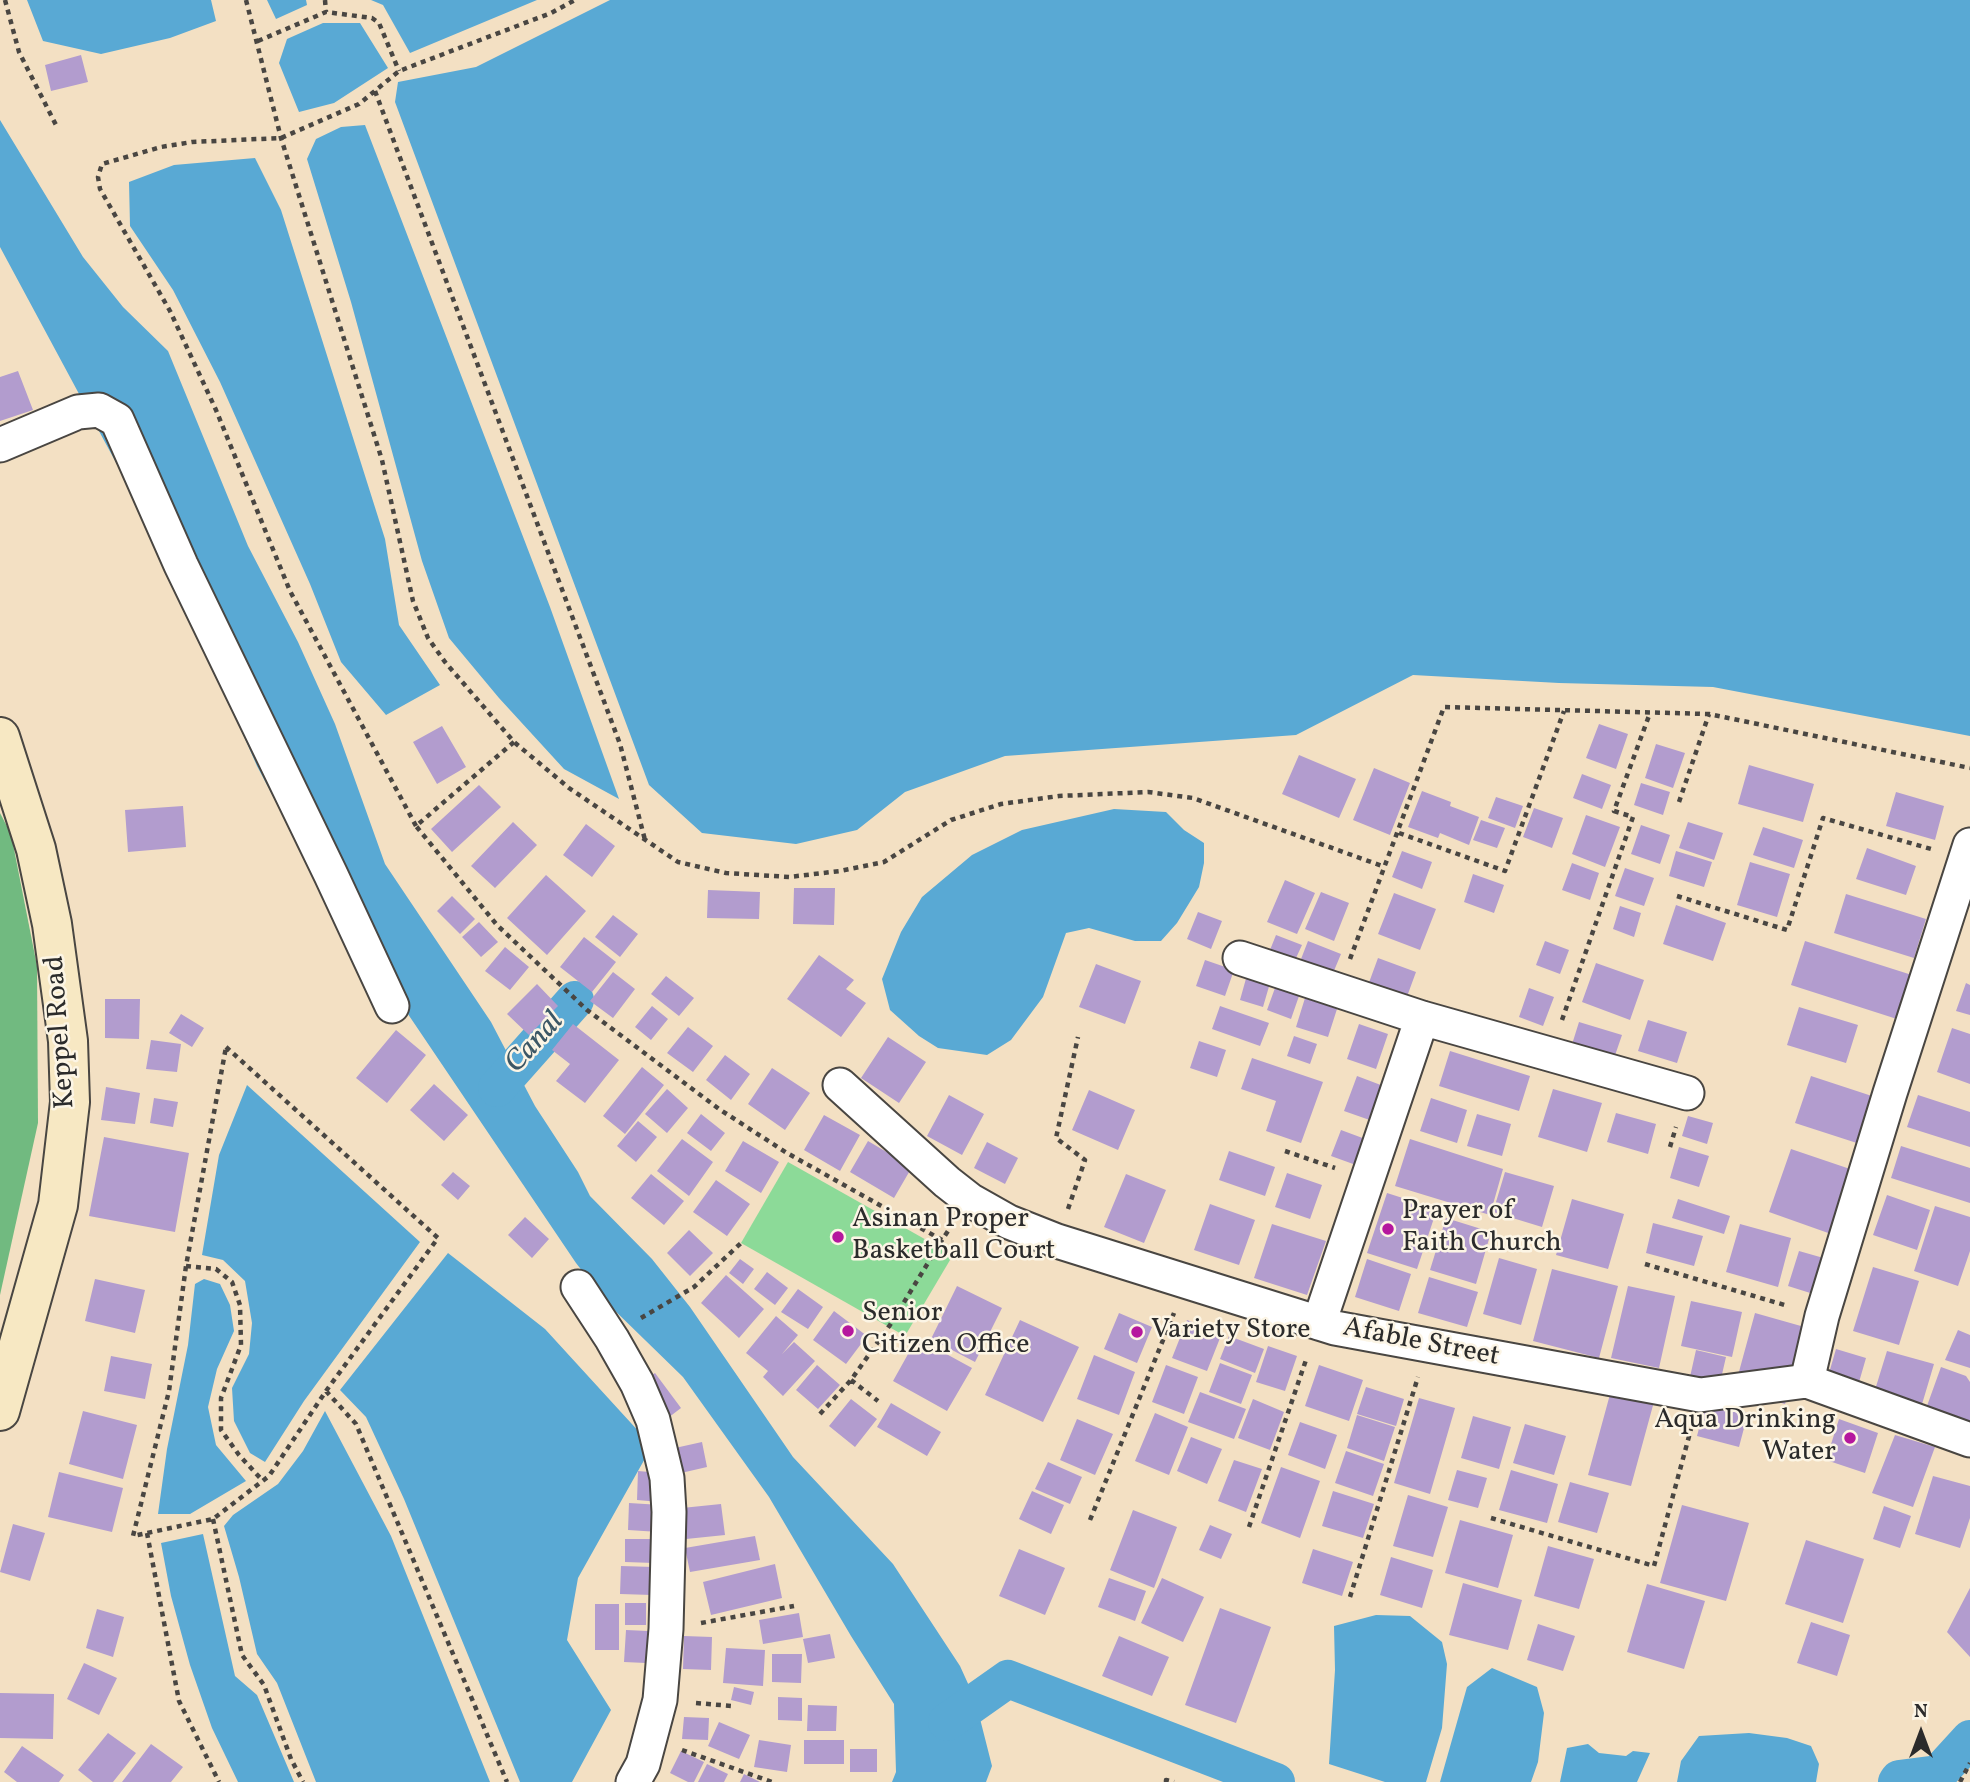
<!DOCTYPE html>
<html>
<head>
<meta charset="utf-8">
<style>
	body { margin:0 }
	#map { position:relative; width:1970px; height:1782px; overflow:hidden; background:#f3e0c3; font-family:Vollkorn,serif }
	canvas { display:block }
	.north { position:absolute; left:1886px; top:1698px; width:70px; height:70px; -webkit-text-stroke:5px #fcf5e5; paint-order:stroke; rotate:0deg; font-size:19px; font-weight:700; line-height:28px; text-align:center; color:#2b2b2b }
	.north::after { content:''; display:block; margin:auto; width:24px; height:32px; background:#2b2b2b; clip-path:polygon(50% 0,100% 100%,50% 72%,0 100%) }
</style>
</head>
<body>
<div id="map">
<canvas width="1970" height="1782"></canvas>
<div class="north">N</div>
</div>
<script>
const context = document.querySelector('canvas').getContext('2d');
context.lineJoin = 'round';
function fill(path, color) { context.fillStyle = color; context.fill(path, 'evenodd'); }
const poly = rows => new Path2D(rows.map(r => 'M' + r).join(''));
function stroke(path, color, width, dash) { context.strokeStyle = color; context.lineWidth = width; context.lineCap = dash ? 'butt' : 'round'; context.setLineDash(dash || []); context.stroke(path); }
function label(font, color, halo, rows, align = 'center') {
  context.font = font + ' Vollkorn,serif'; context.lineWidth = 5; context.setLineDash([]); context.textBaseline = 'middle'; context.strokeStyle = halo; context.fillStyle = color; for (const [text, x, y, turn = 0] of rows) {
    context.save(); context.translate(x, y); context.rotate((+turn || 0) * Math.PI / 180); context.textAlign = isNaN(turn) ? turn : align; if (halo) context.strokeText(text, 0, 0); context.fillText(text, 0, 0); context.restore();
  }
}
const green = poly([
	[788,1162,953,1255,905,1336,741,1243]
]);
const forest = poly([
	[0,813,11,834,37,966,38,1123,0,1295]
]);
const water = poly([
	[27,0,211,0,216,21,170,38,101,54,43,41],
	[267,0,306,0,307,5,276,19],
	[371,0,537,0,410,53,383,5],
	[610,0,1970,0,1970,736,1713,687,1559,683,1413,675,1296,735,1005,756,905,792,857,830,796,844,702,833,649,785,395,102,398,82,476,67],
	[323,23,360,23,388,68,334,103,299,112,279,63,287,39],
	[0,120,83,257,123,307,168,351,248,546,298,642,335,724,385,864,491,1022,535,1106,578,1172,590,1196,652,1259,690,1307,793,1457,893,1564,960,1666,975,1699,992,1766,986,1782,892,1782,896,1772,894,1704,851,1636,769,1497,683,1377,608,1304,576,1263,387,983,328,901,257,766,156,537,0,247],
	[365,125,550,607,619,799,564,769,499,698,449,638,422,561,351,302,307,159,316,139,341,127],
	[255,158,281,210,385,539,399,625,440,685,386,715,341,662,310,584,220,382,173,290,130,226,129,182,174,165],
	[1114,809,1166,812,1184,830,1204,843,1204,863,1199,887,1177,923,1161,941,1135,941,1089,928,1066,933,1043,997,1011,1040,987,1055,938,1048,919,1036,890,1010,882,979,901,932,922,897,972,855,1022,830],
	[247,1085,420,1242,304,1401,265,1462,250,1453,234,1421,232,1388,249,1354,252,1323,245,1281,223,1260,202,1255,219,1155],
	[448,1253,545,1329,652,1446,578,1578,567,1640,611,1710,572,1782,520,1782,404,1499,366,1417,340,1390],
	[204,1279,220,1284,230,1305,234,1331,217,1369,208,1407,216,1445,246,1481,190,1514,158,1514,167,1449,188,1345,195,1284],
	[325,1411,391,1536,490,1782,316,1782,277,1683,257,1654,239,1577,224,1526,233,1515,278,1484,303,1451],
	[203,1534,235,1676,257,1695,294,1782,238,1782,212,1728,190,1665,171,1596,161,1543],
	[1376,1615,1410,1616,1442,1642,1447,1664,1442,1728,1426,1782,1385,1782,1329,1764,1335,1670,1334,1626],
	[1492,1668,1537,1687,1544,1713,1538,1762,1531,1782,1440,1782,1467,1687],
	[1749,1733,1787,1738,1811,1746,1819,1764,1816,1782,1677,1782,1681,1761,1699,1736],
	[1588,1744,1599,1753,1626,1756,1633,1751,1650,1753,1637,1782,1560,1782,1567,1748]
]);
const canal = poly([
	[497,1088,575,1000],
	[947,1722,1008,1679,1276,1782],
	[1897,1782,1899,1779,1938,1774,1970,1739]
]);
const building = poly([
	[81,55,88,82,51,91,45,65],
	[18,371,33,410,0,421,0,377],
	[1599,724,1628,734,1616,769,1586,758],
	[442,726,466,767,437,784,413,742],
	[1656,744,1685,753,1673,788,1645,778],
	[1299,755,1356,779,1339,818,1282,794],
	[1749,765,1814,784,1803,822,1738,804],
	[1374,768,1410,783,1390,835,1353,820],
	[1582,774,1611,785,1602,809,1573,798],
	[1641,783,1670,792,1663,815,1634,805],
	[479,785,501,807,452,852,431,829],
	[1422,791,1451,802,1450,806,1479,817,1469,845,1440,833,1438,838,1408,827],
	[1896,792,1944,806,1935,840,1886,826],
	[1496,797,1523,806,1515,828,1488,818],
	[183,806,186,847,128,852,125,810],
	[1534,808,1563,818,1552,848,1523,837],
	[1586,815,1620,827,1605,867,1572,854],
	[1481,820,1505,828,1497,848,1473,840],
	[513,822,537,845,495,888,471,866],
	[1688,822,1723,833,1714,860,1679,848],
	[586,824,615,846,592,877,563,855],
	[1641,825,1670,835,1660,864,1631,854],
	[1763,827,1803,840,1794,868,1753,855],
	[1867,848,1916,866,1906,895,1856,879],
	[1402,851,1432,862,1422,889,1392,877],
	[1676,851,1712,862,1704,887,1669,876],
	[1750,862,1790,874,1777,917,1737,905],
	[1572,863,1599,873,1590,900,1562,890],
	[1625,868,1654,878,1644,906,1615,896],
	[1473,874,1504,885,1494,913,1464,902],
	[546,875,586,911,547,955,507,918],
	[1285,880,1315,893,1297,934,1267,922],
	[794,888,835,888,834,925,793,924],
	[708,890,760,892,759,919,707,918],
	[1321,892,1349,903,1334,941,1305,929],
	[1394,893,1436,909,1420,950,1378,934],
	[1846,894,1926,919,1914,958,1834,933],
	[452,896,475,919,460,934,437,911],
	[1676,905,1726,923,1713,961,1663,944],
	[1620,906,1641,913,1634,937,1613,929],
	[1198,912,1222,921,1211,949,1187,939],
	[613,915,638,934,620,957,595,937],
	[479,922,498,942,481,957,462,937],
	[1276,935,1302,945,1290,971,1266,960],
	[584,937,616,962,592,992,560,967],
	[1308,941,1341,954,1328,985,1296,972],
	[1545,941,1569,950,1560,974,1536,965],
	[1805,941,1915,976,1900,1020,1791,985],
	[505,947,529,967,510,990,485,971],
	[819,955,854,980,846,989,866,1003,841,1037,787,999],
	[1378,958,1416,972,1405,1002,1367,988],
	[1205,960,1234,970,1225,996,1196,986],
	[1596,963,1644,980,1630,1020,1582,1002],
	[1096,964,1141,981,1125,1024,1079,1007],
	[613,972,635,989,613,1018,590,1001],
	[1247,975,1270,983,1263,1007,1240,1000],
	[666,976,694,998,679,1016,651,994],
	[1966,983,1970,985,1970,1015,1956,1011],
	[537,984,558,1006,529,1035,507,1014],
	[1275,988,1299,996,1291,1019,1267,1010],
	[1529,988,1554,997,1543,1026,1519,1017],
	[1305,998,1337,1009,1328,1037,1296,1027],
	[105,999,140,999,139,1039,105,1038],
	[652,1006,668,1019,651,1040,635,1027],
	[1220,1006,1269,1023,1260,1046,1212,1029],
	[1799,1007,1858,1025,1846,1063,1787,1045],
	[181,1014,204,1028,192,1047,169,1033],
	[1648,1020,1687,1032,1677,1063,1638,1051],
	[1579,1022,1622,1035,1611,1067,1569,1054],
	[573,1024,619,1060,585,1103,556,1081,570,1064,552,1050],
	[1359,1024,1388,1034,1376,1069,1347,1059],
	[688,1027,713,1046,693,1072,667,1053],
	[1952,1028,1970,1034,1970,1084,1937,1072],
	[396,1030,426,1055,387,1103,356,1078],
	[1294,1036,1317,1044,1310,1064,1287,1056],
	[888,1037,926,1062,899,1103,861,1078],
	[151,1040,181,1044,177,1072,146,1069],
	[1199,1041,1226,1050,1217,1077,1190,1068],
	[1450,1051,1530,1076,1519,1111,1439,1086],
	[725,1055,750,1074,731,1100,706,1080],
	[1252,1058,1323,1082,1301,1143,1266,1131,1276,1101,1241,1089],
	[642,1067,664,1085,625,1134,603,1116],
	[772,1068,810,1093,785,1130,748,1104],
	[1357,1076,1394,1090,1381,1124,1344,1111],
	[1811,1076,1878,1098,1863,1145,1795,1123],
	[434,1084,468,1115,444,1141,410,1110],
	[106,1087,140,1093,135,1124,101,1120],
	[667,1089,688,1108,667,1133,645,1114],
	[1553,1089,1602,1103,1587,1152,1538,1137],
	[1089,1090,1135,1110,1118,1150,1072,1130],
	[949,1095,984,1114,962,1155,927,1136],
	[1918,1095,1970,1112,1970,1147,1907,1127],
	[154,1098,178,1102,173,1127,150,1123],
	[1431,1098,1467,1110,1457,1143,1420,1131],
	[1616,1113,1656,1124,1648,1154,1607,1142],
	[701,1114,725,1133,711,1151,687,1133],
	[1477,1114,1511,1124,1502,1156,1467,1146],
	[824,1115,860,1135,840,1171,804,1150],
	[1688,1116,1713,1123,1707,1144,1682,1136],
	[638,1121,657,1137,636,1162,617,1146],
	[1341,1130,1376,1143,1367,1169,1331,1156],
	[104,1137,189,1153,175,1232,89,1216],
	[682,1139,713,1162,689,1196,657,1171],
	[1410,1139,1503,1169,1490,1215,1395,1186],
	[743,1141,779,1162,761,1193,725,1171],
	[868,1141,912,1167,894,1198,850,1172],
	[987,1142,1018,1158,1005,1184,974,1168],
	[1901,1146,1970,1168,1970,1203,1891,1178],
	[1679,1147,1709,1156,1699,1187,1670,1178],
	[1791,1149,1853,1170,1831,1234,1769,1212],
	[1229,1151,1275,1167,1265,1196,1219,1180],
	[453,1172,470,1186,458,1200,441,1185],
	[1505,1172,1554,1186,1542,1227,1493,1212],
	[1287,1173,1322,1185,1310,1219,1275,1207],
	[651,1174,684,1201,664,1225,631,1198],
	[1126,1174,1166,1190,1144,1243,1104,1227],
	[716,1180,750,1204,727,1236,693,1212],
	[1387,1193,1437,1209,1417,1269,1367,1253],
	[1887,1195,1930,1210,1917,1250,1873,1235],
	[1572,1199,1624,1214,1608,1269,1556,1255],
	[1678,1199,1730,1216,1724,1234,1672,1218],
	[1210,1204,1255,1220,1239,1265,1194,1250],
	[1935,1206,1970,1217,1970,1251,1958,1286,1914,1271],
	[525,1217,549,1239,532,1258,508,1235],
	[1446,1218,1491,1232,1476,1284,1430,1270],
	[1653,1223,1703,1236,1694,1266,1646,1253],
	[1272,1224,1326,1241,1307,1295,1254,1278],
	[1740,1224,1791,1238,1778,1287,1726,1272],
	[689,1230,713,1253,690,1276,667,1253],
	[1799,1251,1834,1261,1823,1297,1788,1286],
	[1499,1258,1537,1269,1521,1325,1483,1314],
	[740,1259,754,1269,743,1284,729,1273],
	[1367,1259,1411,1274,1399,1311,1355,1297],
	[1873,1267,1919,1281,1899,1345,1853,1331],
	[1552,1269,1618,1286,1599,1358,1533,1341],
	[767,1272,788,1288,775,1305,754,1289],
	[726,1275,764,1309,739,1338,701,1303],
	[1429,1277,1478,1292,1467,1327,1418,1313],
	[95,1279,145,1290,135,1333,85,1321],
	[957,1286,1002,1308,975,1362,931,1339],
	[1628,1286,1675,1296,1659,1368,1611,1358],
	[798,1289,823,1307,808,1329,781,1312],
	[1691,1301,1742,1312,1732,1357,1681,1346],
	[834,1311,867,1336,846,1364,813,1340],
	[1119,1313,1152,1327,1137,1363,1104,1349],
	[1755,1313,1808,1328,1785,1404,1734,1390],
	[776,1316,798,1335,782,1354,794,1342,815,1361,783,1396,763,1377,768,1371,746,1353],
	[1020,1320,1079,1347,1043,1422,985,1395],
	[1187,1320,1222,1333,1207,1371,1172,1358],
	[1958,1330,1970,1335,1970,1368,1945,1360],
	[1229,1336,1264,1349,1255,1373,1220,1359],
	[917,1338,972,1368,947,1411,893,1381],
	[1268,1346,1297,1356,1285,1391,1256,1382],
	[1836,1349,1866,1358,1855,1396,1825,1387],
	[1696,1350,1726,1357,1720,1383,1690,1377],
	[1887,1351,1934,1364,1917,1421,1870,1406],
	[1094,1355,1135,1372,1119,1415,1077,1399],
	[111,1356,152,1364,145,1399,104,1391],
	[1220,1363,1252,1375,1241,1404,1209,1392],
	[817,1365,840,1385,818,1409,796,1390],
	[1166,1365,1198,1377,1184,1414,1152,1402],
	[1319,1365,1363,1380,1349,1421,1305,1406],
	[1941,1367,1966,1376,1970,1382,1970,1433,1923,1417],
	[655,1373,681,1408,664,1421,638,1385],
	[1366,1387,1404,1399,1396,1426,1357,1414],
	[1612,1387,1655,1398,1631,1486,1588,1475],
	[1200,1392,1246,1409,1234,1439,1188,1422],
	[1419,1398,1455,1408,1430,1494,1394,1483],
	[851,1399,877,1419,855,1447,829,1426],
	[1253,1399,1284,1412,1270,1450,1238,1438],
	[1706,1402,1748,1413,1739,1447,1697,1436],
	[891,1403,941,1432,927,1456,877,1427],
	[83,1411,137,1425,123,1479,69,1464],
	[1155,1413,1188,1427,1169,1475,1135,1461],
	[1357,1415,1395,1427,1384,1461,1347,1448],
	[1473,1416,1511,1427,1499,1469,1461,1458],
	[1077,1419,1113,1434,1095,1475,1060,1460],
	[1839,1419,1878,1433,1865,1473,1826,1460],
	[1300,1422,1337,1435,1325,1469,1288,1455],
	[1525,1424,1566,1436,1554,1475,1513,1463],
	[1895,1435,1935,1447,1913,1507,1872,1493],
	[1191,1437,1222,1449,1207,1484,1177,1471],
	[702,1442,707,1467,681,1473,675,1448],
	[1346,1451,1384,1464,1373,1496,1335,1483],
	[1234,1460,1262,1469,1246,1512,1218,1501],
	[1048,1462,1082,1477,1070,1504,1035,1489],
	[1281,1467,1320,1481,1300,1538,1261,1523],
	[1457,1470,1487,1478,1478,1508,1448,1500],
	[1511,1470,1558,1484,1547,1523,1499,1510],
	[638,1471,661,1473,660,1502,637,1500],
	[59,1472,123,1488,112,1532,48,1517],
	[1933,1476,1970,1486,1970,1518,1960,1548,1915,1534],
	[1570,1482,1609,1493,1597,1533,1558,1522],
	[1032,1491,1064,1505,1051,1534,1019,1519],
	[1333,1491,1374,1504,1363,1538,1322,1526],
	[1408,1495,1448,1507,1433,1557,1393,1546],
	[629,1503,661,1505,659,1532,628,1530],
	[721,1504,725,1535,686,1539,682,1508],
	[1682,1505,1749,1523,1726,1601,1660,1583],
	[1884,1506,1911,1516,1900,1548,1873,1539],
	[1133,1510,1177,1527,1154,1588,1110,1570],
	[1460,1520,1513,1535,1498,1588,1445,1573],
	[13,1524,45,1533,30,1581,0,1572],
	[1210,1525,1232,1534,1221,1559,1199,1550],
	[755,1536,760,1560,690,1572,685,1548],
	[625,1539,654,1539,654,1563,625,1562],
	[1806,1540,1864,1559,1843,1623,1785,1604],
	[1548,1546,1594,1559,1579,1609,1534,1596],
	[1019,1549,1065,1568,1045,1615,999,1596],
	[1313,1549,1353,1562,1342,1596,1302,1583],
	[1391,1557,1433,1570,1422,1608,1380,1595],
	[775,1564,782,1598,711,1615,703,1582],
	[621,1566,654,1567,652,1595,620,1594],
	[1109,1578,1146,1591,1135,1621,1098,1607],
	[1162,1578,1204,1597,1183,1642,1141,1623],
	[1463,1583,1522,1600,1508,1650,1449,1635],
	[1647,1584,1705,1601,1684,1669,1627,1652],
	[1970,1588,1970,1657,1947,1632],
	[625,1603,646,1603,646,1625,625,1625],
	[595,1604,619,1604,619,1650,595,1650],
	[1220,1608,1271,1627,1236,1723,1185,1705],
	[97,1609,124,1617,113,1657,86,1648],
	[799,1613,803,1637,763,1644,759,1620],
	[1811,1622,1850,1635,1837,1676,1797,1663],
	[1538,1624,1575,1636,1563,1671,1527,1660],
	[626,1630,648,1631,646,1663,624,1662],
	[830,1634,835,1658,808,1663,803,1639],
	[684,1636,712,1637,711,1670,683,1669],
	[1119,1636,1169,1657,1152,1696,1102,1676],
	[726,1648,765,1650,763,1686,723,1683],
	[772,1654,802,1654,801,1683,772,1682],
	[84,1663,117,1678,99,1715,67,1699],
	[734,1687,754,1692,751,1705,731,1700],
	[0,1693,54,1694,53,1739,0,1738],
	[778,1697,802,1698,802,1721,778,1720],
	[808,1705,837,1706,836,1731,807,1731],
	[684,1717,709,1718,708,1740,682,1739],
	[719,1722,750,1735,739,1759,708,1746],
	[108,1733,136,1753,113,1782,93,1782,78,1770],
	[759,1740,791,1745,787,1772,754,1767],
	[804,1740,844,1740,844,1764,804,1764],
	[151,1744,183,1767,171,1782,122,1782],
	[22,1746,64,1775,59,1782,17,1782,4,1772],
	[850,1749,877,1749,877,1772,850,1772],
	[681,1751,704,1762,694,1782,688,1782,670,1773],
	[707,1764,728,1774,724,1782,698,1782],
	[744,1774,760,1782,740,1782]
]);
const path = poly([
	[5,0,19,52,56,125],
	[246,0,281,138,382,460,413,601,428,638,445,662,514,742,569,788,678,862,726,873,789,877,840,871,884,862,951,820,1001,804,1059,796,1148,792,1193,798,1385,867],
	[325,0,326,12],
	[258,41,326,12,372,18,379,23,399,71],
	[375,91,620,744,645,840],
	[514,742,416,826,497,925,587,1010,719,1109,787,1153,942,1240,950,1228],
	[1679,802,1709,714],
	[416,826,290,591,216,410,170,311,100,189,98,177,102,164,161,147,192,142,281,138,359,104,399,71,551,13,575,0],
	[1399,833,1505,871,1564,711],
	[1677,896,1787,930,1823,818,1931,849],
	[1350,959,1444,707,1709,714,1970,768],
	[1562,1020,1633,817,1614,811,1650,713],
	[226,1047,438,1238,326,1391,269,1476,213,1519,133,1536,169,1391,186,1266,226,1047],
	[1670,1147,1676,1127],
	[1285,1151,1335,1168],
	[1068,1209,1085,1160,1056,1138,1078,1037],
	[1645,1264,1788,1306],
	[186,1266,216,1269,232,1282,240,1305,241,1345,221,1398,221,1430,239,1455,263,1481],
	[641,1318,694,1287,741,1243],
	[851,1380,878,1401],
	[326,1391,356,1424,507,1782],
	[820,1414,851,1380,890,1325,942,1240],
	[1491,1518,1654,1566,1691,1429],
	[213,1519,242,1655,264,1685,291,1759,303,1782],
	[1090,1520,1174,1313],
	[1249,1527,1307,1357],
	[147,1533,179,1701,219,1782],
	[1350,1597,1418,1377],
	[701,1623,794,1606],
	[696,1703,732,1706],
	[682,1750,772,1782],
	[1166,1782,1166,1780,1174,1782],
	[1960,1782,1970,1763]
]);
const street = poly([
	[0,445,78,412,99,410,117,420,181,565,331,875,392,1006],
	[1240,958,1422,1018,1687,1093],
	[840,1085,947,1182,970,1200,1009,1222,1057,1241,1335,1328,1700,1395,1807,1381,1970,1440],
	[578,1287,612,1339,637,1383,653,1420,667,1478,669,1512,666,1629,660,1700,643,1764,633,1782],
	[1319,1323,1422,1018],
	[1807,1381,1822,1316,1890,1093,1970,845]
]);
const secondary = poly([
	[0,737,36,849,52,924,68,1041,70,1102,58,1205,0,1411]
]);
const markers = [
	[1388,1229,7,"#b5179e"],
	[838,1237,7,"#b5179e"],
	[848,1331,7,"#b5179e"],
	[1137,1332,7,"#b5179e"],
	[1850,1438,7,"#b5179e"]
];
const streetNames = [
	["Keppel Road",62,1032,-94],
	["Afable Street",1421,1344,11]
];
const poiNames = [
	["Prayer of",1402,1213],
	["Faith Church",1402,1245],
	["Asinan Proper",852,1221],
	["Basketball Court",852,1253],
	["Senior",862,1315],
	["Citizen Office",862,1347],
	["Variety Store",1151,1332],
	["Aqua Drinking",1836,1422,"right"],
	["Water",1836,1454,"right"]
];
const waterNames = [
	["Canal",536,1044,-48]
];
fill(green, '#8cda98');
fill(forest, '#71ba80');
fill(water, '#59a9d4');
stroke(canal, '#59a9d4', 38);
fill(building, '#b29cce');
stroke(street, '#494642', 37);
stroke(secondary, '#494642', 42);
stroke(path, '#494642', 4.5, [5, 5]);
stroke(street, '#fff', 33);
stroke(secondary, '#f7e8c3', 38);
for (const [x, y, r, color] of markers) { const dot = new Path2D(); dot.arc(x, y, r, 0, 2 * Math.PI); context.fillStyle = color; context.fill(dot); stroke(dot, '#fcf5e5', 2.5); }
label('28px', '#2b2b2b', '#fcf5e5', streetNames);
label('28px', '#2b2b2b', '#fcf5e5', poiNames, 'left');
label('italic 30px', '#3b5766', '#fcf5e5', waterNames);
</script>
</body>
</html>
